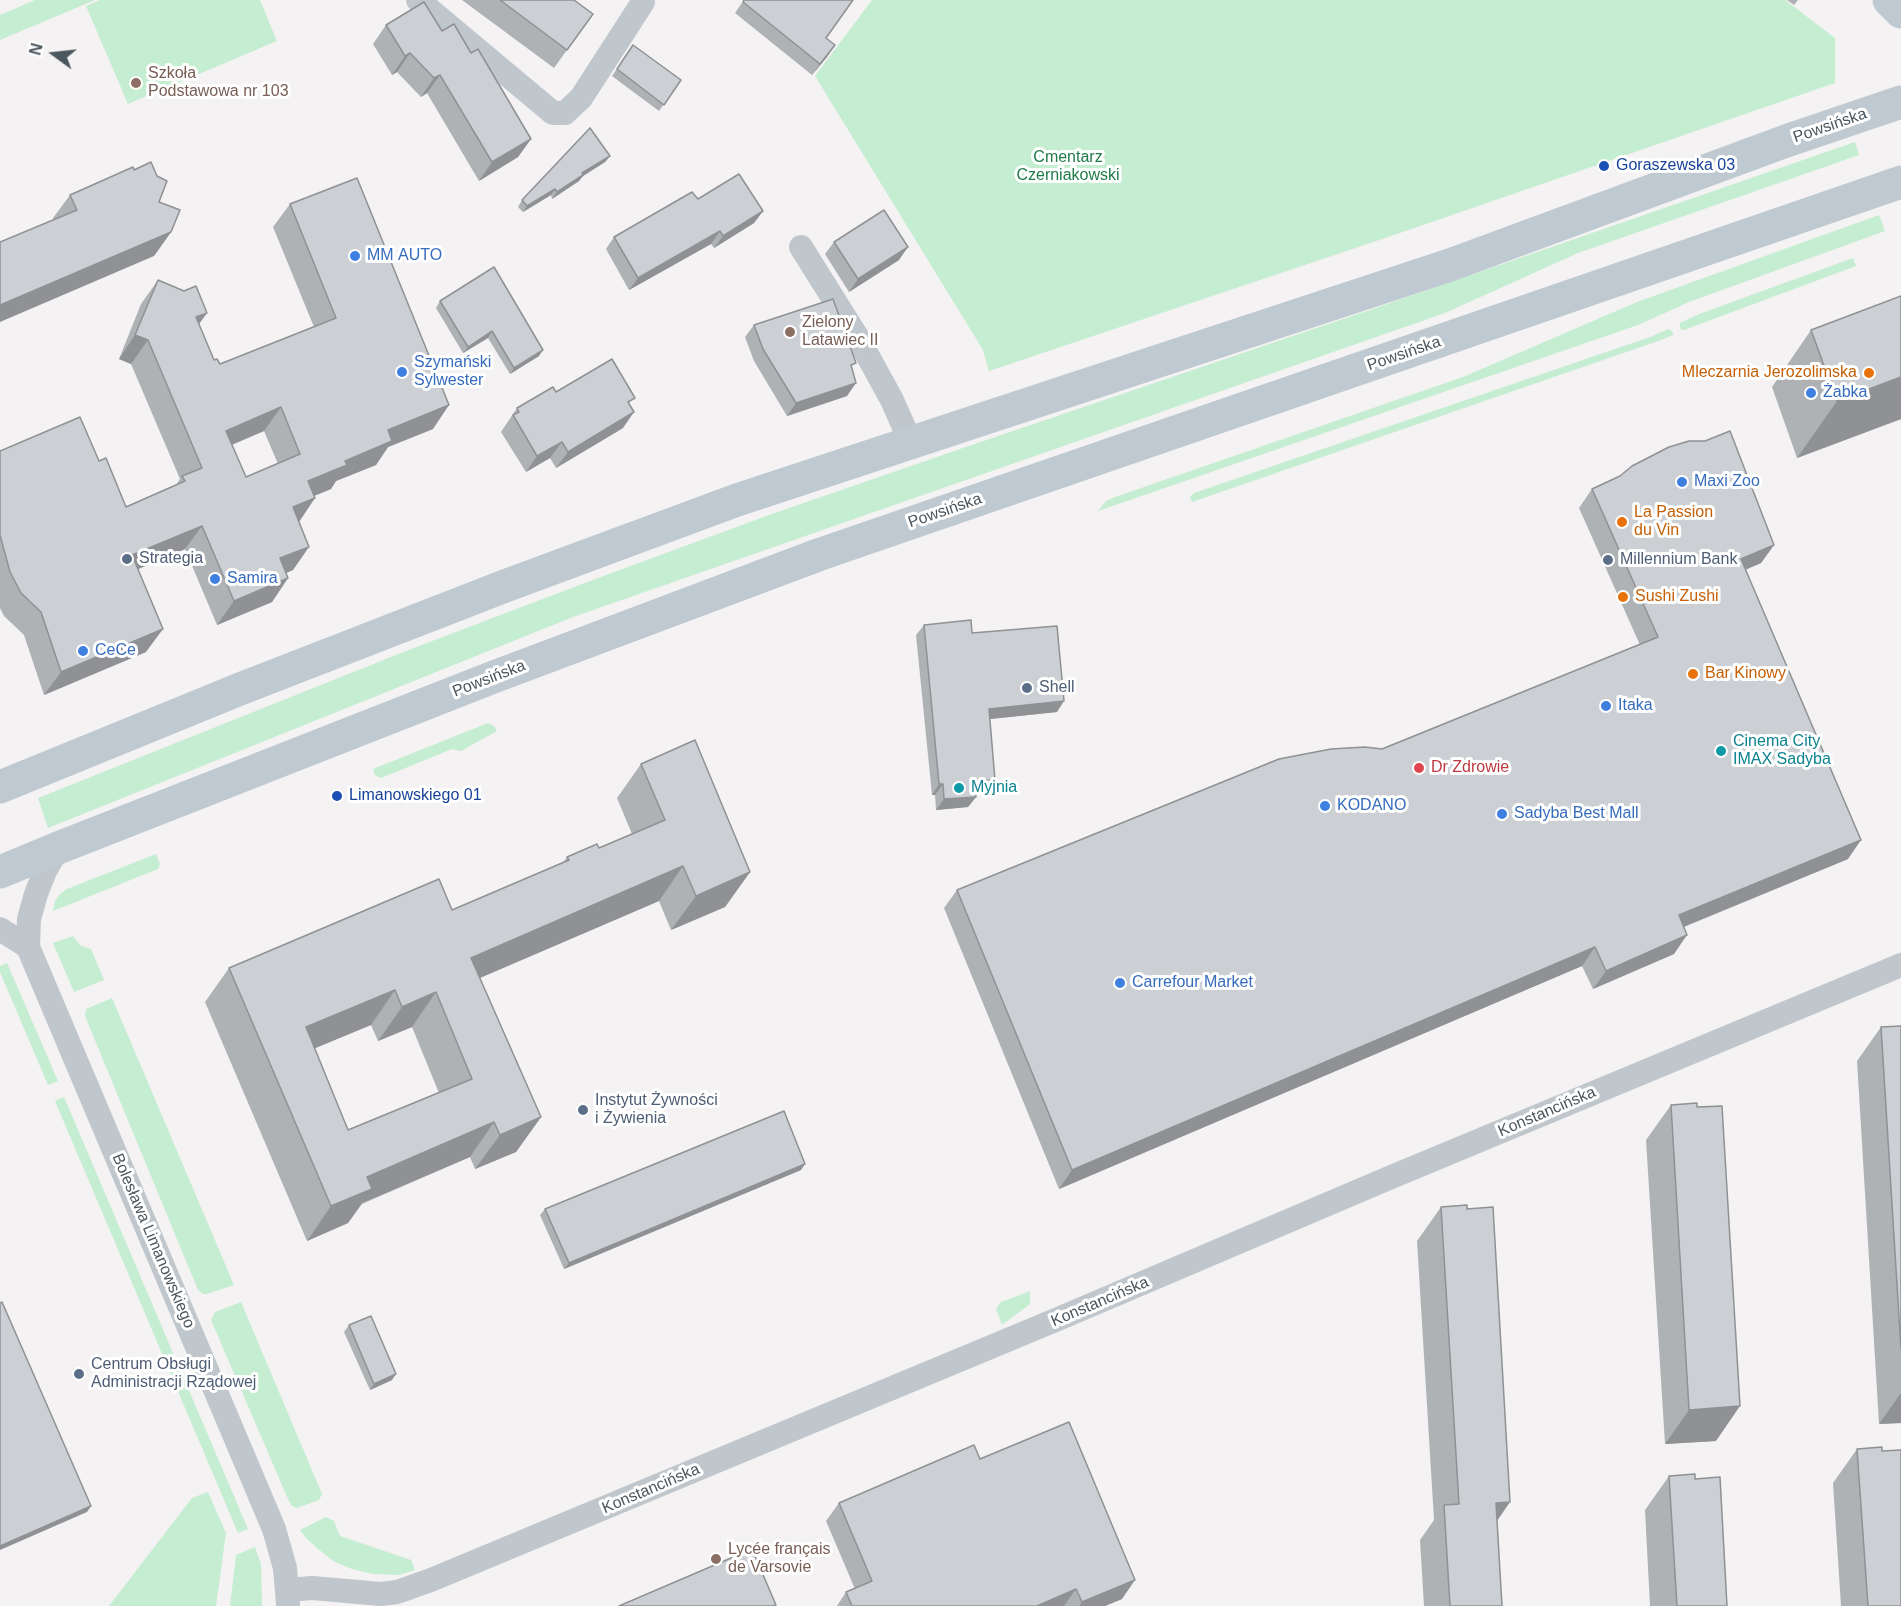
<!DOCTYPE html>
<html>
<head>
<meta charset="utf-8">
<style>
	body { margin:0 }
	#map { position:relative; width:1901px; height:1606px; overflow:hidden; background:#f4f2f2; font-family:Helvetica,sans-serif }
	canvas { display:block }
	.north { position:absolute; left:24px; top:24px; width:60px; height:60px; -webkit-text-stroke:4px #fff; paint-order:stroke; rotate:285deg; font-size:16px; font-weight:700; line-height:24px; text-align:center; color:#4b565e }
	.north::after { content:''; display:block; margin:auto; width:21px; height:27px; background:#4b565e; clip-path:polygon(50% 0,100% 100%,50% 72%,0 100%) }
</style>
</head>
<body>
<div id="map">
<canvas width="1901" height="1606"></canvas>
<div class="north">N</div>
</div>
<script>
const context = document.querySelector('canvas').getContext('2d');
context.lineJoin = 'round';
function fill(path, color) { context.fillStyle = color; context.fill(path, 'evenodd'); }
const poly = rows => new Path2D(rows.map(r => 'M' + r).join(''));
function stroke(path, color, width, dash) { context.strokeStyle = color; context.lineWidth = width; context.lineCap = dash ? 'butt' : 'round'; context.setLineDash(dash || []); context.stroke(path); }
function label(font, color, halo, rows, align = 'center') {
  context.font = font + ' Helvetica,sans-serif'; context.lineWidth = 6; context.setLineDash([]); context.textBaseline = 'middle'; context.strokeStyle = halo; context.fillStyle = color; for (const [text, x, y, turn = 0] of rows) {
    context.save(); context.translate(x, y); context.rotate((+turn || 0) * Math.PI / 180); context.textAlign = isNaN(turn) ? turn : align; if (halo) context.strokeText(text, 0, 0); context.fillText(text, 0, 0); context.restore();
  }
}
const green = poly([
	[35,0,95,0,0,40,0,15],
	[100,0,260,0,277,41,128,104,86,6],
	[872,0,1785,0,1835,38,1835,83,1394,235,989,371,983,350,815,76],
	[1855,142,1859,155,1578,253,1445,313,573,617,48,828,38,798,406,651,590,581,769,515,963,448,1390,303],
	[1879,215,1885,231,1689,302,1638,325,1098,511,1106,501,1115,497,1463,377,1637,302],
	[1853,258,1856,266,1684,330,1681,330,1680,327,1680,323,1699,314],
	[1668,329,1673,332,1673,335,1664,339,1192,502,1190,497,1194,493,1653,336],
	[488,723,494,726,497,731,461,751,452,749,381,778,375,775,373,769],
	[156,854,160,864,158,869,53,911,55,901,60,894,67,889],
	[73,936,81,946,91,949,104,980,74,992,53,943],
	[7,963,58,1081,48,1085,0,972,0,966],
	[112,998,234,1285,207,1294,203,1294,198,1290,85,1016,86,1009],
	[64,1097,248,1529,238,1533,55,1101],
	[1030,1291,1030,1304,1002,1325,996,1309,1001,1302],
	[241,1302,322,1494,319,1500,297,1508,292,1506,288,1499,211,1320,215,1312],
	[208,1492,226,1533,216,1606,109,1606,192,1498],
	[326,1517,334,1521,340,1536,411,1560,415,1570,399,1575,373,1574,352,1569,335,1562,318,1549,306,1538,300,1530],
	[255,1547,261,1564,262,1606,230,1606,236,1555]
]);
const street = poly([
	[418,0,553,113,565,113,581,98,643,2,642,0],
	[801,247,858,338,892,400,911,443],
	[58,848,45,871,36,894,29,919,28,947,274,1529,285,1568,288,1604],
	[0,929,28,947],
	[288,1590,312,1588,381,1594,397,1592,431,1580,1058,1319,1389,1178,1901,965]
]);
const secondary = poly([
	[1889,0,1901,12],
	[0,787,240,689,505,586,737,500,1450,265,1786,141,1901,102],
	[0,872,58,848,491,678,818,555,1901,182]
]);
const wall = poly([
	[462,0,574,0,580,32,554,68],
	[744,0,826,38,827,57,812,75,735,13],
	[1787,0,1798,0,1794,5],
	[386,25,442,31,471,53,531,139,518,157,479,181,427,93,421,97,397,72,392,75,373,44],
	[633,45,681,80,659,111,612,76],
	[610,156,605,162,583,176,579,181,552,199,551,195,523,212,518,207,522,200],
	[134,170,159,202,171,232,154,256,54,220,53,218,70,195],
	[698,199,763,211,754,223,714,248,711,244,629,290,606,249,614,237],
	[290,204,433,429,388,447,376,465,336,481,331,489,314,496,299,521,293,570,286,573,288,578,272,602,217,625,185,549,138,569,146,652,44,695,24,635,4,616,0,608,0,451,99,461,126,507,176,485,180,479,131,364,119,359,141,304,158,280,207,313,199,324,214,360,220,364,314,327,273,227],
	[264,431,278,464,246,477,232,445],
	[834,242,899,260,849,292,825,254],
	[440,301,539,356,510,374,488,338,463,353,436,308],
	[754,325,852,369,847,396,787,416,754,361,745,337],
	[1811,330,1901,419,1797,458,1772,387],
	[556,392,630,405,623,428,556,468,550,458,526,472,501,432,517,408],
	[1592,489,1774,545,1761,563,1745,570,1848,859,1684,927,1674,954,1593,989,1582,966,1059,1189,944,908,957,890,1382,749,1640,645,1579,508],
	[924,625,972,633,1057,712,990,719,988,790,975,791,976,797,968,807,936,810,935,795,932,795,916,635],
	[641,764,750,872,725,907,671,930,659,901,480,978,541,1117,516,1152,475,1169,470,1157,362,1204,348,1223,307,1241,205,1002,229,968,452,910,563,863,567,857,599,848,632,834,617,798],
	[371,1025,378,1041,412,1027,439,1093,348,1130,314,1048],
	[1901,1026,1901,1423,1879,1424,1857,1061,1881,1027],
	[1671,1105,1716,1441,1665,1444,1646,1140],
	[801,1170,564,1269,540,1215,545,1209],
	[1441,1207,1497,1522,1502,1606,1424,1606,1420,1540,1434,1520,1417,1241],
	[349,1325,392,1380,370,1390,344,1332],
	[1857,1449,1882,1451,1901,1606,1841,1606,1833,1483],
	[980,1459,1122,1599,1105,1606,837,1606,846,1592,855,1589,826,1521,839,1503],
	[1669,1476,1695,1479,1727,1606,1650,1606,1645,1510]
]);
const shadedWall = poly([
	[835,45,827,57,812,75,820,64],
	[410,53,397,72,392,75,405,56],
	[440,75,427,93,421,97,434,78],
	[531,139,518,157,479,181,492,162],
	[610,156,605,162,583,176,579,181,552,199,557,192,582,173],
	[555,189,551,195,523,212,527,206],
	[763,211,754,223,714,248,723,236],
	[720,231,711,244,629,290,638,278],
	[171,232,154,256,0,322,0,305],
	[908,247,899,260,849,292,858,279],
	[207,313,190,336,196,317],
	[492,331,488,338,463,353,468,347],
	[135,335,148,340,131,364,119,359],
	[543,350,539,356,510,374,514,368],
	[1901,377,1901,419,1797,458,1837,401],
	[856,383,847,396,787,416,796,403],
	[449,405,433,429,388,447,376,465,336,481,331,489,291,505,308,481,345,461,388,430],
	[281,407,264,431,209,454,226,431],
	[634,412,623,428,556,468,568,452],
	[562,442,550,458,526,472,537,456],
	[315,498,299,522,293,507],
	[202,526,185,549,115,579,132,555],
	[1774,545,1761,563,1728,577,1741,559],
	[309,547,293,570,264,582,280,558],
	[288,578,272,602,217,625,234,601],
	[163,629,146,652,44,695,61,672],
	[1064,701,1057,712,981,720,989,709],
	[995,780,988,790,967,792,974,781],
	[939,784,943,784,935,795,932,795],
	[976,797,968,807,936,810,944,799],
	[1861,840,1848,859,1666,934,1679,915],
	[683,866,659,901,447,992,471,958],
	[750,872,725,907,671,930,696,896],
	[1687,935,1674,954,1593,989,1606,971],
	[1595,947,1582,966,1059,1189,1072,1170],
	[395,990,371,1025,282,1062,306,1027],
	[436,992,412,1027,378,1041,402,1007],
	[541,1117,516,1152,475,1169,500,1135],
	[494,1122,470,1157,362,1203,348,1223,307,1241,331,1206,367,1177],
	[805,1164,801,1170,564,1269,569,1263],
	[396,1374,392,1380,370,1390,374,1384],
	[1901,1393,1901,1423,1879,1424],
	[1740,1406,1716,1441,1665,1444,1689,1410],
	[1510,1502,1486,1537,1496,1503],
	[91,1506,87,1512,0,1550,0,1546],
	[1135,1580,1122,1599,1105,1606,1079,1606,1082,1602],
	[1076,1589,1064,1606,1037,1606]
]);
const building = poly([
	[500,0,574,0,593,14,567,50,500,0],
	[744,0,853,0,826,38,835,45,820,64,743,2,744,0],
	[424,2,442,31,454,24,471,53,478,49,531,139,492,162,440,75,434,78,410,53,405,56,386,25,424,2],
	[633,45,681,80,664,105,617,69,633,45],
	[590,128,610,156,582,173,583,175,557,192,555,189,527,206,522,200,590,128],
	[151,162,157,176,167,181,159,202,180,210,171,232,0,305,0,242,77,210,70,195,133,167,134,170,151,162],
	[739,174,763,211,723,236,720,231,638,278,614,237,692,192,698,199,739,174],
	[357,178,449,405,388,430,392,441,345,461,347,465,308,481,315,498,293,507,309,547,280,558,288,578,234,601,202,526,132,555,163,629,61,672,41,612,21,593,10,572,0,535,0,451,80,417,99,461,106,458,126,507,185,481,182,476,202,468,148,340,135,335,158,280,184,291,196,286,207,313,196,317,214,360,217,359,220,364,336,318,290,204,357,178],
	[281,407,300,454,246,477,226,431,281,407],
	[884,210,908,247,858,279,834,242,884,210],
	[494,267,543,350,514,368,492,331,468,347,440,301,494,267],
	[1901,296,1901,377,1837,401,1811,330,1901,296],
	[833,299,856,363,851,365,856,383,796,403,763,349,754,325,833,299],
	[612,359,635,398,628,402,634,412,568,452,562,442,537,456,513,415,519,412,517,408,553,387,556,392,612,359],
	[1730,431,1774,545,1741,559,1861,840,1679,915,1687,935,1606,971,1595,947,1072,1170,957,890,1279,759,1331,749,1365,747,1382,749,1658,637,1592,489,1620,476,1632,466,1669,447,1689,441,1705,441,1730,431],
	[971,620,972,633,1057,626,1064,701,989,709,995,780,974,781,976,797,944,799,943,784,939,784,924,625,971,620],
	[695,740,750,872,696,896,683,866,471,958,541,1117,500,1135,494,1122,367,1177,372,1189,331,1206,229,968,439,879,452,910,569,860,567,857,597,844,599,848,665,820,641,764,695,740],
	[395,990,402,1007,436,992,472,1079,348,1130,306,1027,395,990],
	[1901,1026,1901,1349,1881,1027,1901,1026],
	[1697,1103,1697,1107,1722,1106,1740,1406,1689,1410,1671,1105,1697,1103],
	[784,1111,805,1164,569,1263,545,1209,784,1111],
	[1467,1205,1467,1209,1493,1207,1510,1502,1496,1503,1502,1606,1450,1606,1444,1505,1459,1504,1441,1207,1467,1205],
	[2,1302,91,1506,0,1546,0,1303,2,1302],
	[371,1316,396,1374,374,1384,349,1325,371,1316],
	[1069,1422,1135,1580,1082,1602,1076,1589,1037,1606,852,1606,846,1592,872,1581,839,1503,974,1445,980,1459,1069,1422],
	[1882,1447,1882,1451,1901,1450,1901,1606,1868,1606,1857,1449,1882,1447],
	[1695,1474,1695,1479,1720,1477,1727,1606,1677,1606,1669,1476,1695,1474],
	[752,1549,776,1605,772,1606,619,1606,752,1549]
]);
const markers = [
	[136,83,6,"#8d6e63"],
	[1604,166,6,"#1a4fb4"],
	[355,256,6,"#3f7fe0"],
	[790,332,6,"#8d6e63"],
	[402,372,6,"#3f7fe0"],
	[1869,373,6,"#e8710a"],
	[1811,393,6,"#3f7fe0"],
	[1682,482,6,"#3f7fe0"],
	[1622,522,6,"#e8710a"],
	[127,559,6,"#5c6f8a"],
	[1608,560,6,"#5c6f8a"],
	[215,579,6,"#3f7fe0"],
	[1623,597,6,"#e8710a"],
	[83,651,6,"#3f7fe0"],
	[1693,674,6,"#e8710a"],
	[1027,688,6,"#5c6f8a"],
	[1606,706,6,"#3f7fe0"],
	[1721,751,6,"#0f9aa8"],
	[1419,768,6,"#e0444e"],
	[959,788,6,"#0f9aa8"],
	[337,796,6,"#1a4fb4"],
	[1325,806,6,"#3f7fe0"],
	[1502,814,6,"#3f7fe0"],
	[1120,983,6,"#3f7fe0"],
	[583,1110,6,"#5c6f8a"],
	[79,1374,6,"#5c6f8a"],
	[716,1559,6,"#8d6e63"]
];
const educationNames = [
	["Szkoła",148,74],
	["Podstawowa nr 103",148,92],
	["Zielony",802,323],
	["Latawiec II",802,341],
	["Lycée français",728,1550],
	["de Varsovie",728,1568]
];
const streetNames = [
	["Powsińska",1830,126,-19],
	["Powsińska",1404,354,-19],
	["Powsińska",945,511,-19],
	["Powsińska",489,679,-21],
	["Konstancińska",1547,1112,-23],
	["Bolesława Limanowskiego",153,1241,67],
	["Konstancińska",1100,1302,-23],
	["Konstancińska",651,1489,-23]
];
const parkNames = [
	["Cmentarz",1068,158],
	["Czerniakowski",1068,176]
];
const transitNames = [
	["Goraszewska 03",1616,166],
	["Limanowskiego 01",349,796]
];
const shopNames = [
	["MM AUTO",367,256],
	["Szymański",414,363],
	["Sylwester",414,381],
	["Żabka",1823,393],
	["Maxi Zoo",1694,482],
	["Samira",227,579],
	["CeCe",95,651],
	["Itaka",1618,706],
	["KODANO",1337,806],
	["Sadyba Best Mall",1514,814],
	["Carrefour Market",1132,983]
];
const foodNames = [
	["Mleczarnia Jerozolimska",1857,373,"right"],
	["La Passion",1634,513],
	["du Vin",1634,531],
	["Sushi Zushi",1635,597],
	["Bar Kinowy",1705,674]
];
const serviceNames = [
	["Strategia",139,559],
	["Millennium Bank",1620,560],
	["Shell",1039,688],
	["Instytut Żywności",595,1101],
	["i Żywienia",595,1119],
	["Centrum Obsługi",91,1365],
	["Administracji Rządowej",91,1383]
];
const cultureNames = [
	["Cinema City",1733,742],
	["IMAX Sadyba",1733,760],
	["Myjnia",971,788]
];
const healthNames = [
	["Dr Zdrowie",1431,768]
];
fill(green, '#c5edd1');
stroke(street, '#bfc7cd', 24);
stroke(secondary, '#bfc9d1', 33);
fill(wall, '#afb2b5');
fill(shadedWall, '#8f9194');
fill(building, '#cccfd3');
stroke(building, '#8f9194', 1.5);
for (const [x, y, r, color] of markers) { const dot = new Path2D(); dot.arc(x, y, r, 0, 2 * Math.PI); context.fillStyle = color; context.fill(dot); stroke(dot, '#fff', 2); }
label('16px', '#785e54', '#fff', educationNames, 'left');
label('16px', '#4b565e', '#fff', streetNames);
label('16px', '#1f7b47', '#fff', parkNames);
label('16px', '#164399', '#fff', transitNames, 'left');
label('16px', '#366cbe', '#fff', shopNames, 'left');
label('16px', '#c56008', '#fff', foodNames, 'left');
label('16px', '#4e5e75', '#fff', serviceNames, 'left');
label('16px', '#0d838f', '#fff', cultureNames, 'left');
label('16px', '#be3a42', '#fff', healthNames, 'left');
</script>
</body>
</html>
